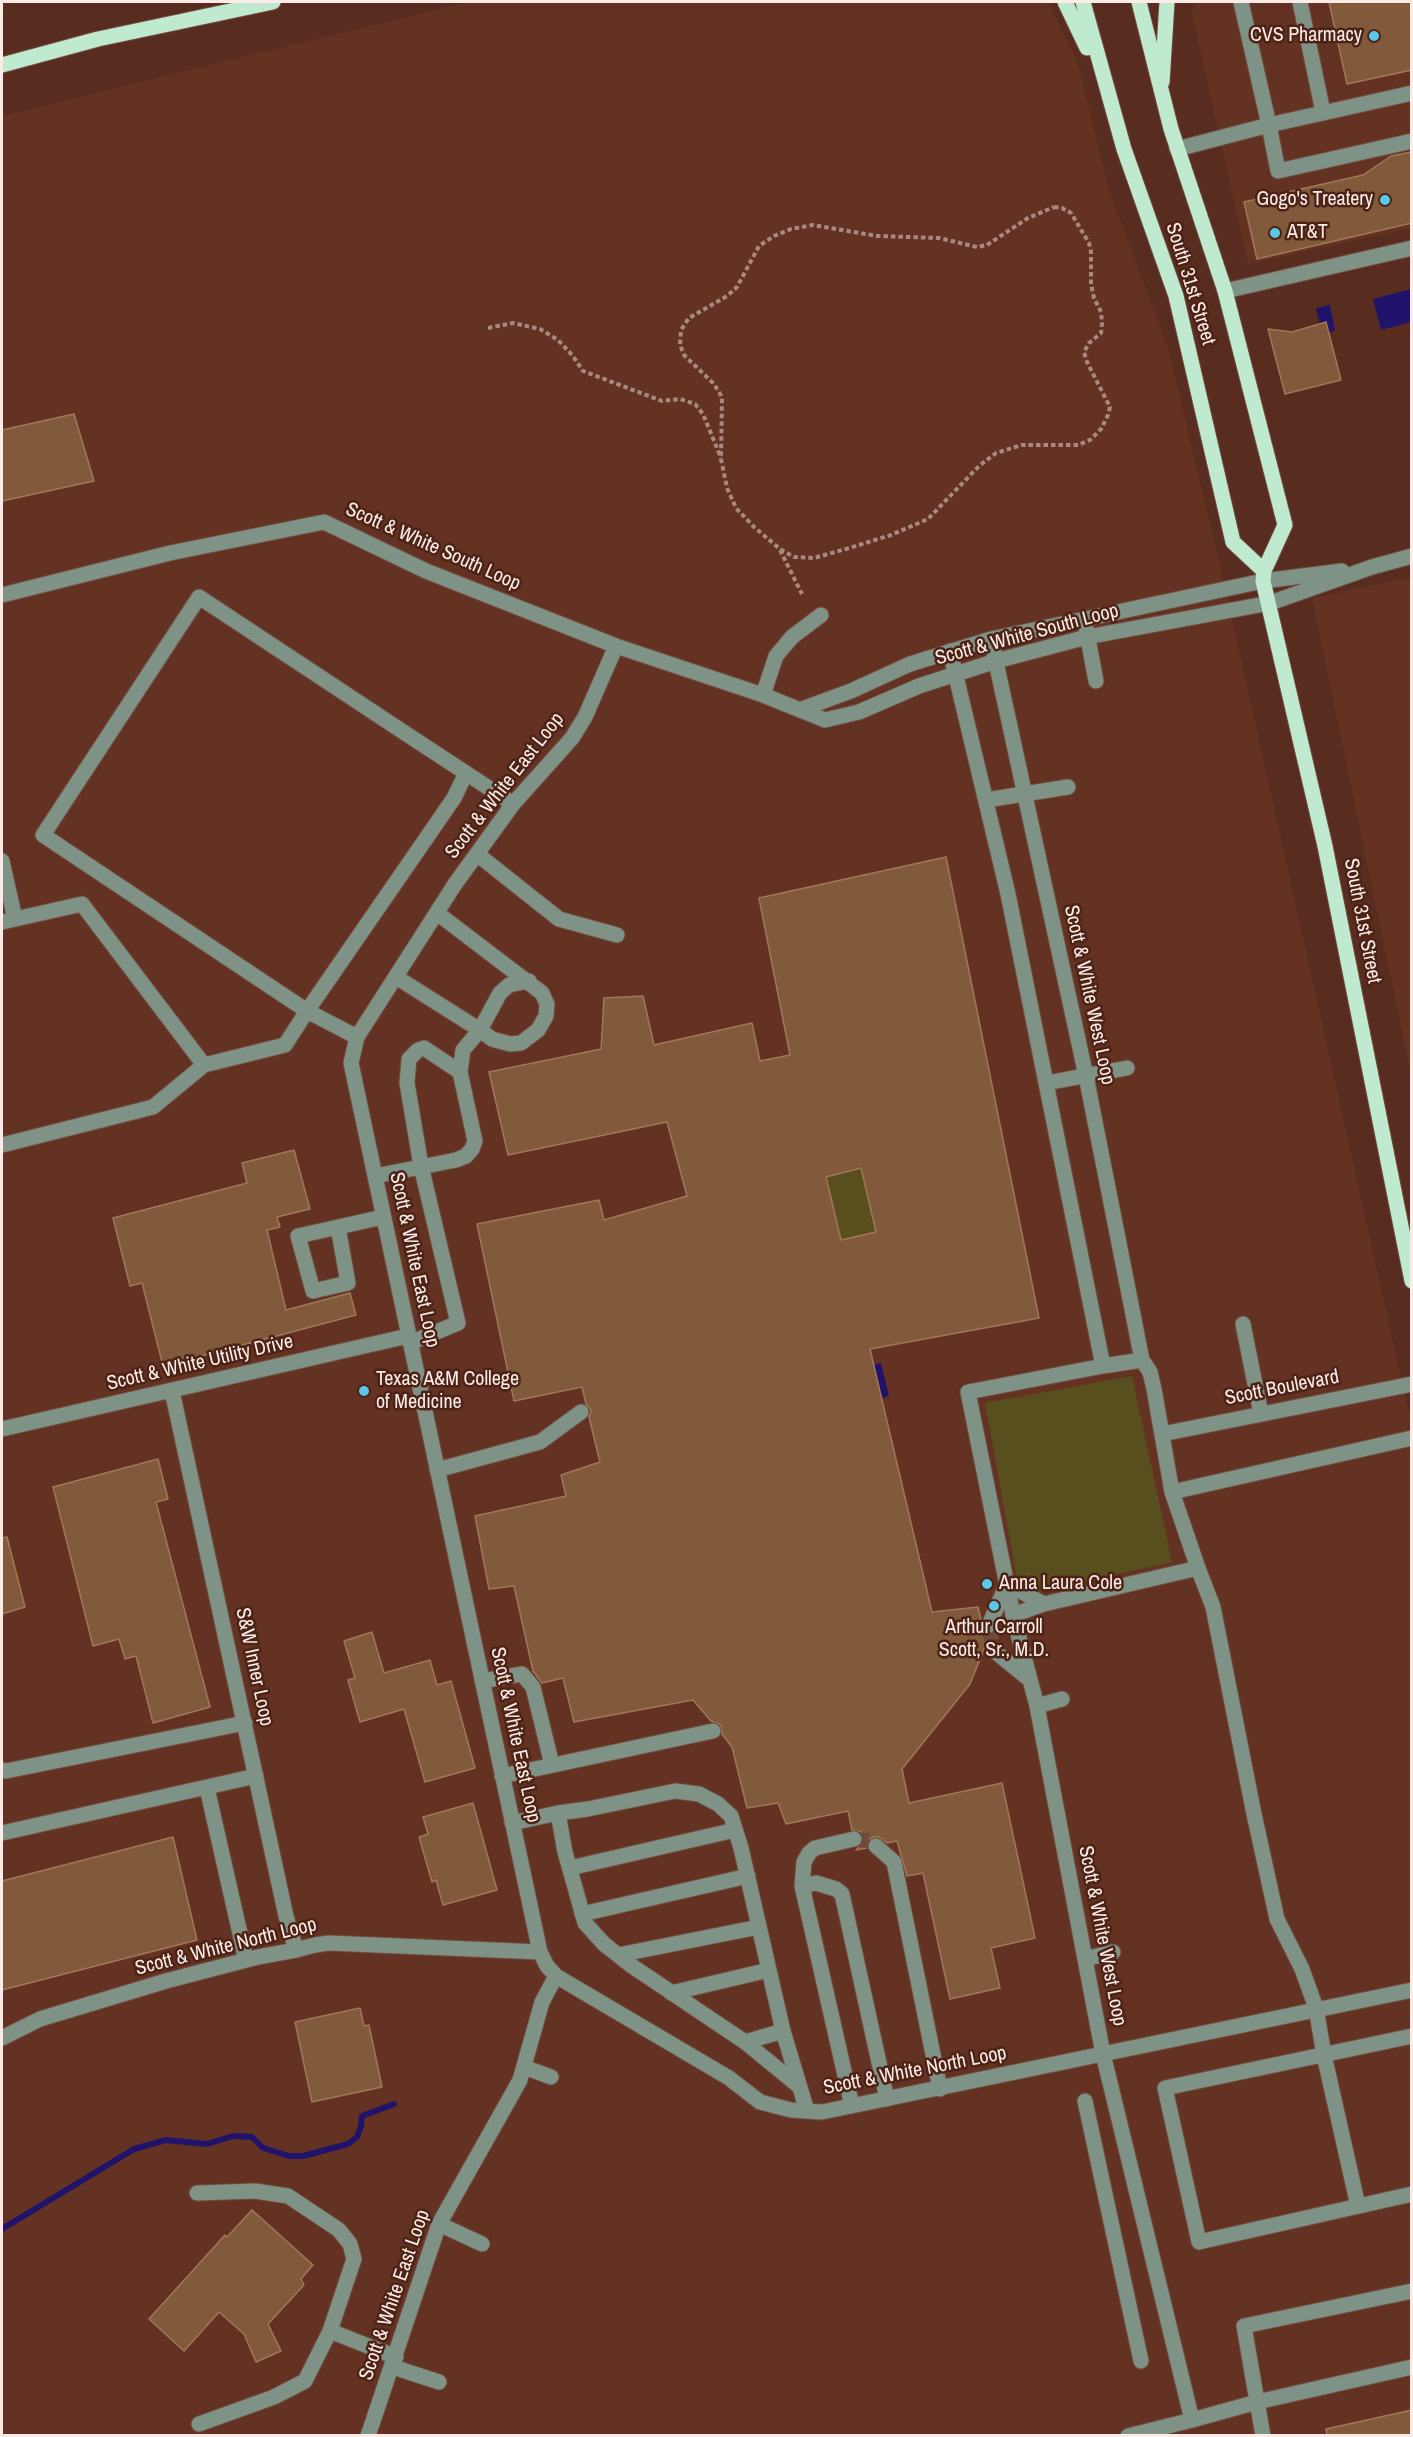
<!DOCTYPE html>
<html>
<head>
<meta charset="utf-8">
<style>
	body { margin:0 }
	#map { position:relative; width:1413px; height:2437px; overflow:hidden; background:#582d20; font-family:"Archivo Narrow",sans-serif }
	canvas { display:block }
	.frame { position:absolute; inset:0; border:3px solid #fcebe6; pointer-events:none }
</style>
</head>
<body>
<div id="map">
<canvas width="1413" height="2437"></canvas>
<div class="frame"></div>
</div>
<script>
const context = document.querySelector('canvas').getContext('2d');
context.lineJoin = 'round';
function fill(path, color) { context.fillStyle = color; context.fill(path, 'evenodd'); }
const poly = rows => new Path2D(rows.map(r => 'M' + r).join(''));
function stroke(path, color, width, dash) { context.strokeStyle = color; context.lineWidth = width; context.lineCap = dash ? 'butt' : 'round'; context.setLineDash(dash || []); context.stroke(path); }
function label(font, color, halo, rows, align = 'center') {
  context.font = font + ' "Archivo Narrow",sans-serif'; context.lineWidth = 5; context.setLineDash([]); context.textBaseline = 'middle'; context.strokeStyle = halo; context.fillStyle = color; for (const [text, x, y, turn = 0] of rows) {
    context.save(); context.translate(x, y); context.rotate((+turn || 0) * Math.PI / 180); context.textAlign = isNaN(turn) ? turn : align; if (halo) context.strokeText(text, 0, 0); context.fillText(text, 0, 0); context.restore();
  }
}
const built = poly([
	[468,2,1048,2,1077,60,1110,193,1167,345,1217,552,1411,1423,1411,2435,2,2435,2,116],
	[1195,2,1411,2,1411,228,1248,264,1192,13],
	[1411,577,1412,577,1411,1075,1312,598]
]);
const green = poly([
	[861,1168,876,1232,858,1236,857,1304,826,1177],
	[1132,1376,1172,1562,1020,1596,985,1403]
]);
const water = poly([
	[1411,289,1411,322,1381,330,1373,299],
	[1330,305,1335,331,1322,334,1316,308],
	[881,1363,889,1396,876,1400,868,1366]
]);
const stream = poly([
	[2,2229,134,2149,166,2140,207,2144,233,2136,252,2137,263,2148,289,2156,303,2156,348,2144,357,2137,361,2126,362,2116,394,2104]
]);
const building = poly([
	[1329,2,1412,2,1412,70,1347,84,1329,2],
	[1412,152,1412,223,1257,259,1244,202,1363,175,1391,156,1412,152],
	[1326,322,1341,380,1285,394,1268,329,1292,332,1326,322],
	[74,414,94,481,2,501,2,430,74,414],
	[946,857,1039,1318,870,1349,932,1612,978,1607,981,1619,979,1627,985,1634,987,1642,970,1684,902,1769,909,1803,1002,1783,1035,1938,991,1948,1000,1988,950,1999,923,1873,907,1876,897,1841,887,1843,879,1837,874,1837,868,1840,867,1848,856,1850,863,1842,864,1837,861,1832,852,1830,848,1811,786,1824,778,1803,747,1808,732,1747,722,1734,721,1725,711,1721,693,1700,574,1722,563,1678,542,1683,533,1671,514,1586,489,1589,475,1516,566,1496,561,1475,600,1462,589,1417,591,1410,586,1404,582,1387,514,1401,477,1224,599,1200,604,1220,687,1196,667,1122,508,1155,489,1072,601,1049,604,998,643,996,654,1045,752,1023,760,1061,790,1055,759,898,946,857],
	[861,1168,876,1232,841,1240,826,1177,861,1168],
	[294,1150,310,1209,277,1217,280,1227,267,1230,286,1310,350,1293,356,1315,163,1366,142,1283,130,1286,113,1218,247,1183,242,1163,294,1150],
	[158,1459,168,1499,156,1502,210,1707,153,1723,136,1656,125,1659,119,1639,93,1646,53,1487,158,1459],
	[7,1537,25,1607,2,1614,2,1538,7,1537],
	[372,1632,384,1673,430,1660,437,1685,451,1681,475,1768,425,1782,404,1709,360,1722,348,1680,355,1678,344,1641,372,1632],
	[473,1803,497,1890,443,1905,436,1880,432,1882,419,1837,428,1834,423,1817,473,1803],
	[173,1837,197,1940,2,1990,2,1881,173,1837],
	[360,2008,364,2026,369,2025,382,2087,312,2102,295,2022,360,2008],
	[252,2210,313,2265,301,2279,304,2285,268,2324,281,2351,256,2362,244,2334,219,2312,184,2351,149,2319,225,2235,227,2237,252,2210],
	[1412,2410,1412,2436,1327,2436,1326,2429,1412,2410]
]);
const minorTunnel = poly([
	[989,1625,993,1650],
	[854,1839,870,1841,876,1846]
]);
const path = poly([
	[1054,207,1062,208,1071,213,1089,243,1091,252,1091,284,1094,298,1101,312,1102,323,1101,333,1089,343,1084,352,1087,362,1110,407,1108,415,1101,429,1090,440,1078,445,1022,445,996,453,979,466,928,519,891,535,846,549,814,558,794,557,780,549,754,527,736,508,727,488,721,459,722,397,714,384,684,355,680,345,681,330,689,318,727,296,737,287,759,246,774,236,791,229,813,225,877,236,939,238,977,247,987,245,1028,218,1054,207],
	[488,328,513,323,540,329,558,340,573,356,583,371,662,401,680,399,695,404,703,414,721,458],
	[780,550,802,594]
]);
const minor = poly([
	[1241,2,1269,125,1412,93],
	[1300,2,1323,112],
	[1177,149,1269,125,1278,171,1412,141],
	[1225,291,1412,248],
	[2,595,170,553,324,522,426,571,616,646,763,695,825,720,859,712,919,686,996,661,1087,637,1270,603,1372,567,1412,556],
	[1086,628,1096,681],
	[991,639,1086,1076,1142,1360],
	[616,646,585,717,572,738,513,804,455,884,357,1037,351,1063,540,1952,547,1966,556,1976,729,2078,760,2102,791,2110,822,2112,1412,1990],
	[950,651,1008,894,1103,1366],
	[763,695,776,656,792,637,821,615],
	[802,709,851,691,910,664,991,639,1263,581,1342,571],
	[466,773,454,798,307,1011,43,835,199,597,414,739,466,773,513,804],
	[986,800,1068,787],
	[477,854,559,919,617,935],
	[2,861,15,919],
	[2,922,82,904,204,1065],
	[396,977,480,1030,500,993,509,985,529,981],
	[1046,1083,1127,1068],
	[2,1145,153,1107,204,1065,285,1045,307,1011,357,1037],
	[375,1176,456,1160,466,1156,472,1149,475,1141,460,1072,463,1050,480,1030,492,1039,510,1044,521,1043,538,1030,546,1016,547,1004,542,993,437,913],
	[338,1227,348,1283,313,1291,298,1236,383,1217],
	[1243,1324,1261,1414],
	[410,1343,458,1323,421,1166,407,1083,409,1059,418,1050,424,1048,460,1072],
	[172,1391,286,1916,296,1950],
	[2,1429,408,1336],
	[1162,1434,1412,1384],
	[437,1470,540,1442,581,1412],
	[1172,1492,1412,1438],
	[1198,1568,1213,1607,1254,1814,1277,1919,1302,1969,1316,2008,1324,2055,1358,2206],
	[1007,1584,1044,1604],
	[1013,1615,1044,1604,1198,1568,1172,1492,1154,1389,1150,1372,1142,1360,1103,1366,968,1392,1013,1615,1037,1706,1103,2054,1192,2420,1128,2436],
	[989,1625,1007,1584],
	[993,1650,1030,1680],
	[482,1681,522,1674,533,1687,552,1765],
	[1037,1706,1062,1699],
	[2,1770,6,1771,245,1723],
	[502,1776,713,1731],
	[207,1788,246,1960],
	[512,1823,558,1813,588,1809,675,1791,699,1794,718,1804,731,1816,741,1848,783,2031,745,2042,632,1966,604,1944,585,1923,565,1852,558,1813],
	[2,1833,256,1776],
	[876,1846,894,1862,940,2089],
	[570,1868,735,1830],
	[802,1886,816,1883,836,1889,842,1894,887,2099],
	[582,1914,748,1876],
	[618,1955,759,1927],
	[1085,1959,1113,1952],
	[671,1993,769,1970],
	[783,2031,807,2111],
	[1412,2036,1165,2088,1199,2242,1412,2194],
	[2,2038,40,2019,166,1981,258,1957,296,1950,315,1945,329,1943,540,1952],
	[745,2042,800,2087],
	[524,2067,551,2077],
	[1085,2101,1141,2361],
	[852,2106,802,1886,804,1862,809,1853,815,1848,854,1839],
	[197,2193,255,2191,288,2196,339,2230,350,2244,354,2259,330,2331,396,2357],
	[439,2224,482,2244],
	[393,2367,439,2382],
	[1192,2420,1257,2402,1412,2367],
	[199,2424,274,2397,305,2381,330,2331],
	[368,2436,439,2224,520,2080,542,2002,556,1976],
	[1263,2436,1244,2326,1412,2291]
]);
const major = poly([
	[1065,2,1087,48],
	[1083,2,1124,149,1176,296,1233,542,1264,571],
	[1139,2,1171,129,1225,291,1285,525,1264,571,1263,581,1325,846,1412,1281],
	[2,65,98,39,273,2],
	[1162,82,1167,2]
]);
const markers = [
	[1374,36,6,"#5ac8e6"],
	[1385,200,6,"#5ac8e6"],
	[1275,233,6,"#5ac8e6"],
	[364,1391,6,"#5ac8e6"],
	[987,1584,6,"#5ac8e6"],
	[994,1606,6,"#5ac8e6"]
];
const poiNames = [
	["CVS Pharmacy",1362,36,"right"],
	["Gogo's Treatery",1373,200,"right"],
	["AT&T",1287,233],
	["Texas A&M College",376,1380],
	["of Medicine",376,1403],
	["Anna Laura Cole",999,1584],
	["Arthur Carroll",994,1628,"center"],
	["Scott, Sr., M.D.",994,1651,"center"]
];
const streetNames = [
	["South 31st Street",1190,284,73],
	["Scott & White South Loop",433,547,24],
	["Scott & White South Loop",1027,635,-15],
	["Scott & White East Loop",505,786,-52],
	["South 31st Street",1362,921,79],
	["Scott & White West Loop",1089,995,78],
	["Scott & White East Loop",414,1260,78],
	["Scott & White Utility Drive",200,1363,-13],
	["Scott Boulevard",1282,1388,-11],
	["S&W Inner Loop",254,1667,78],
	["Scott & White East Loop",515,1735,78],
	["Scott & White West Loop",1102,1936,79],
	["Scott & White North Loop",226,1947,-14],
	["Scott & White North Loop",915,2071,-11],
	["Scott & White East Loop",395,2295,-71]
];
fill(built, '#643222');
fill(green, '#584e1e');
fill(water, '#20136c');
stroke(stream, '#20136c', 6);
fill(building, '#815a3c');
stroke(building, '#a07859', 1.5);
stroke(minorTunnel, '#714a3e', 15, [15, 8]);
stroke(minor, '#724b40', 17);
stroke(major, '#724b40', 17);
stroke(path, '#a88980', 4, [4.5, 3]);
stroke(minor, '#7e9286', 15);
stroke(major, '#bfead0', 15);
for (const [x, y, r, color] of markers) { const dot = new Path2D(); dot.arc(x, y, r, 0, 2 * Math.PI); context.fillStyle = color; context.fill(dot); stroke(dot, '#4d2316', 2); }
label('20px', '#fcebe6', '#4d2316', poiNames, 'left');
label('20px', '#fcebe6', '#4d2316', streetNames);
</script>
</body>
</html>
